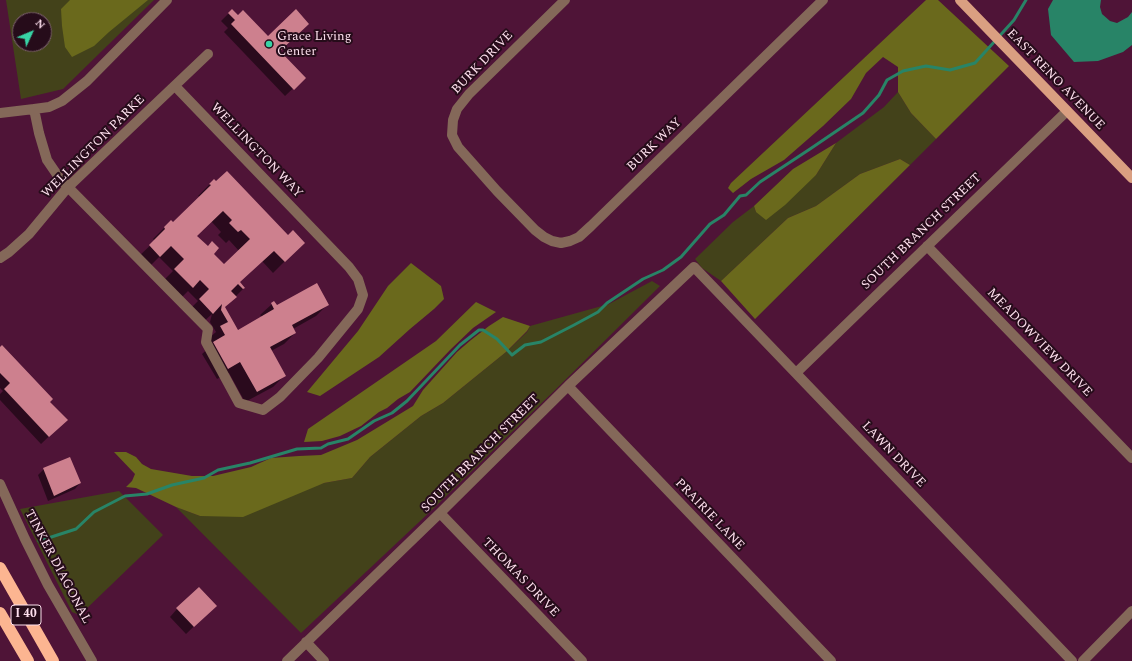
<!DOCTYPE html>
<html>
<head>
<meta charset="utf-8">
<style>
	body { margin:0 }
	#map { position:relative; width:1132px; height:661px; overflow:hidden; background:#4f1437; font-family:Spectral,serif }
	canvas { display:block }
	.north { position:absolute; left:12px; top:12px; width:40px; height:40px; box-sizing:border-box; background:#260c1a; border:1px solid #7c606e; border-radius:50%; rotate:46deg; font-size:11px; font-weight:700; line-height:16px; text-align:center; color:#fddfed }
	.north::after { content:''; display:block; margin:auto; width:14px; height:18px; background:#38d4a6; clip-path:polygon(50% 0,100% 100%,50% 72%,0 100%) }
</style>
</head>
<body>
<div id="map">
<canvas width="1132" height="661"></canvas>
<div class="north">N</div>
</div>
<script>
const context = document.querySelector('canvas').getContext('2d');
context.lineJoin = 'round';
function fill(path, color) { context.fillStyle = color; context.fill(path, 'evenodd'); }
const poly = rows => new Path2D(rows.map(r => 'M' + r).join(''));
function stroke(path, color, width, dash) { context.strokeStyle = color; context.lineWidth = width; context.lineCap = dash ? 'butt' : 'round'; context.setLineDash(dash || []); context.stroke(path); }
function label(font, color, halo, rows, align = 'center') {
  context.font = font + ' Spectral,serif'; context.lineWidth = 4; context.setLineDash([]); context.textBaseline = 'middle'; context.strokeStyle = halo; context.fillStyle = color; for (const [text, x, y, turn = 0] of rows) {
    context.save(); context.translate(x, y); context.rotate((+turn || 0) * Math.PI / 180); context.textAlign = isNaN(turn) ? turn : align; if (halo) context.strokeText(text, 0, 0); context.fillText(text, 0, 0); context.restore();
  }
}
const green = poly([
	[6,0,154,0,63,89,21,99],
	[20,20,44,20,44,44,20,44],
	[898,92,911,113,936,139,910,165,900,159,860,174,816,206,788,218,721,281,702,268,695,259,733,222,754,206,756,212,816,175,836,143,884,107],
	[652,281,660,286,553,392,434,508,301,633,176,507,200,516,324,483,352,478,370,457,421,416,443,403,506,352,527,332,530,326,609,304],
	[119,491,163,535,82,613,77,614,72,612,20,509]
]);
const forest = poly([
	[70,0,148,0,109,32,94,46,72,57,65,47,62,26,61,9],
	[926,0,938,0,1009,66,936,139,911,113,898,92,898,67,883,57,866,73,851,99,823,126,784,160,751,179,733,193,728,188,731,183],
	[836,143,816,175,785,205,766,220,756,212,754,206,793,169],
	[900,159,910,165,755,319,721,281,788,218,816,206,860,174],
	[411,263,441,286,444,299,434,309,410,329,379,357,320,396,307,392,358,331,388,286],
	[476,302,496,312,473,328,450,350,410,392,398,399,387,408,379,412,361,426,340,436,322,441,304,442,308,429,436,341],
	[503,317,530,326,527,331,506,352,443,403,421,416,370,457,352,478,324,483,243,517,200,516,176,507,136,488,126,487,132,481,135,474,114,452,126,452,136,457,142,464,151,469,192,476,213,476,251,467,271,458,299,456,321,455,357,440,413,406,423,390,457,352,471,340,489,326]
]);
const water = poly([
	[1053,0,1101,0,1100,7,1102,14,1110,21,1117,23,1128,17,1132,12,1132,45,1123,52,1098,61,1074,62,1051,35,1048,9]
]);
const shadow = poly([
	[232,10,279,51,304,78,285,96,224,32,228,28,221,21],
	[214,180,292,254,273,273,262,261,239,282,244,288,224,308,238,332,262,317,260,315,272,304,276,306,328,304,316,316,293,329,295,333,284,344,271,351,285,375,273,387,245,402,229,373,217,379,202,354,213,344,209,338,216,332,210,322,212,314,201,324,188,311,198,301,188,291,181,298,163,281,173,271,159,257,148,268,138,257,155,241,153,239,171,221,173,223,200,197,198,196],
	[211,221,221,232,218,235,226,243,229,240,239,251,224,265,196,236],
	[0,348,66,420,41,444,0,400,0,394,3,391,0,388],
	[44,469,80,483,75,489,48,501,38,475],
	[215,606,186,634,170,617,177,609]
]);
const stream = poly([
	[39,541,76,529,94,512,125,496,147,494,172,485,204,478,218,470,250,463,297,449,321,448,328,444,348,439,374,421,392,413,407,401,460,345,479,330,483,330,497,339,512,355,525,345,541,342,574,325,598,312,607,303,643,279,663,270,681,257,710,224,724,215,740,196,746,195,760,182,810,149,863,113,879,95,887,80,903,71,926,66,950,70,975,63,1014,20,1026,0]
]);
const building = poly([
	[232,9,238,15,243,10,268,36,296,9,309,24,280,51,306,78,294,90,231,24,235,20,228,13],
	[227,171,288,235,293,230,305,243,285,262,274,251,240,282,245,288,243,289,238,284,231,291,237,297,225,307,238,330,274,309,271,303,274,301,277,305,317,283,329,305,292,325,296,333,270,347,286,376,257,392,240,362,228,369,213,342,225,335,220,326,228,322,221,310,222,304,213,314,199,299,209,289,200,280,193,288,174,269,184,259,171,246,160,257,149,245,165,229,164,227,171,220,173,222,211,185,209,184,214,179,216,181],
	[223,211,232,220,229,223,238,232,241,230,250,239,224,264,214,254,219,248,212,241,208,246,197,236],
	[2,345,53,399,50,402,68,420,49,437,4,389,10,383,0,373,0,347],
	[70,457,81,483,54,496,43,468],
	[199,587,217,606,194,627,176,608]
]);
const minor = poly([
	[565,0,469,94,457,109,453,120,452,135,458,147,497,191,535,230,544,237,552,241,561,243,570,241,579,237,591,226,823,0],
	[34,109,39,133,47,160,60,179,208,329,206,342,239,403,263,410,280,397,318,358,358,309,363,295,358,279,349,267,175,86],
	[0,113,34,109,49,107,62,101,87,81,167,0],
	[927,246,1132,458],
	[0,258,9,252,29,234,68,187,208,54],
	[796,373,1067,111],
	[568,386,831,661],
	[0,484,25,539,48,585,92,661],
	[440,513,582,661],
	[306,642,324,661],
	[287,661,440,513,568,386,694,267,1072,661],
	[1083,661,1132,611]
]);
const major = poly([
	[960,0,1132,178]
]);
const highway = poly([
	[0,568,53,661],
	[0,613,28,661]
]);
const markers = [
	[269,44,4,"#38d4a6"]
];
const shields = [
	[26,615,30]
];
const shieldNames = [
	["I 40",26,615]
];
const poiNames = [
	["Grace Living",277,37],
	["Center",277,52]
];
const streetNames = [
	["BURK DRIVE",483,63,-46],
	["EAST RENO AVENUE",1055,80,46],
	["BURK WAY",655,145,-44],
	["WELLINGTON PARKE",94,147,-45],
	["WELLINGTON WAY",256,151,46],
	["SOUTH BRANCH STREET",922,232,-44],
	["MEADOWVIEW DRIVE",1039,343,46],
	["SOUTH BRANCH STREET",481,454,-45],
	["LAWN DRIVE",893,455,46],
	["PRAIRIE LANE",709,515,46],
	["TINKER DIAGONAL",57,567,62],
	["THOMAS DRIVE",520,578,46]
];
fill(green, '#43421a');
fill(forest, '#6a691c');
fill(water, '#288467');
fill(shadow, '#0007');
stroke(stream, '#288467', 3);
fill(building, '#cd808e');
stroke(minor, '#846859', 10);
stroke(major, '#da9f81', 10);
stroke(highway, '#fcb591', 12);
for (const [x, y, r, color] of markers) { const dot = new Path2D(); dot.arc(x, y, r, 0, 2 * Math.PI); context.fillStyle = color; context.fill(dot); stroke(dot, '#260c1a', 1.5); }
for (const [x, y, w] of shields) { const box = new Path2D(); box.roundRect(x - w / 2, y - 10, w, 20, 3); context.fillStyle = '#260c1a'; context.fill(box); stroke(box, '#fddfed', 1); }
label('bold 12px', '#fddfed', null, shieldNames);
label('13px', '#fddfed', '#260c1a', poiNames, 'left');
label('13px', '#fddfed', '#260c1a', streetNames);
</script>
</body>
</html>
